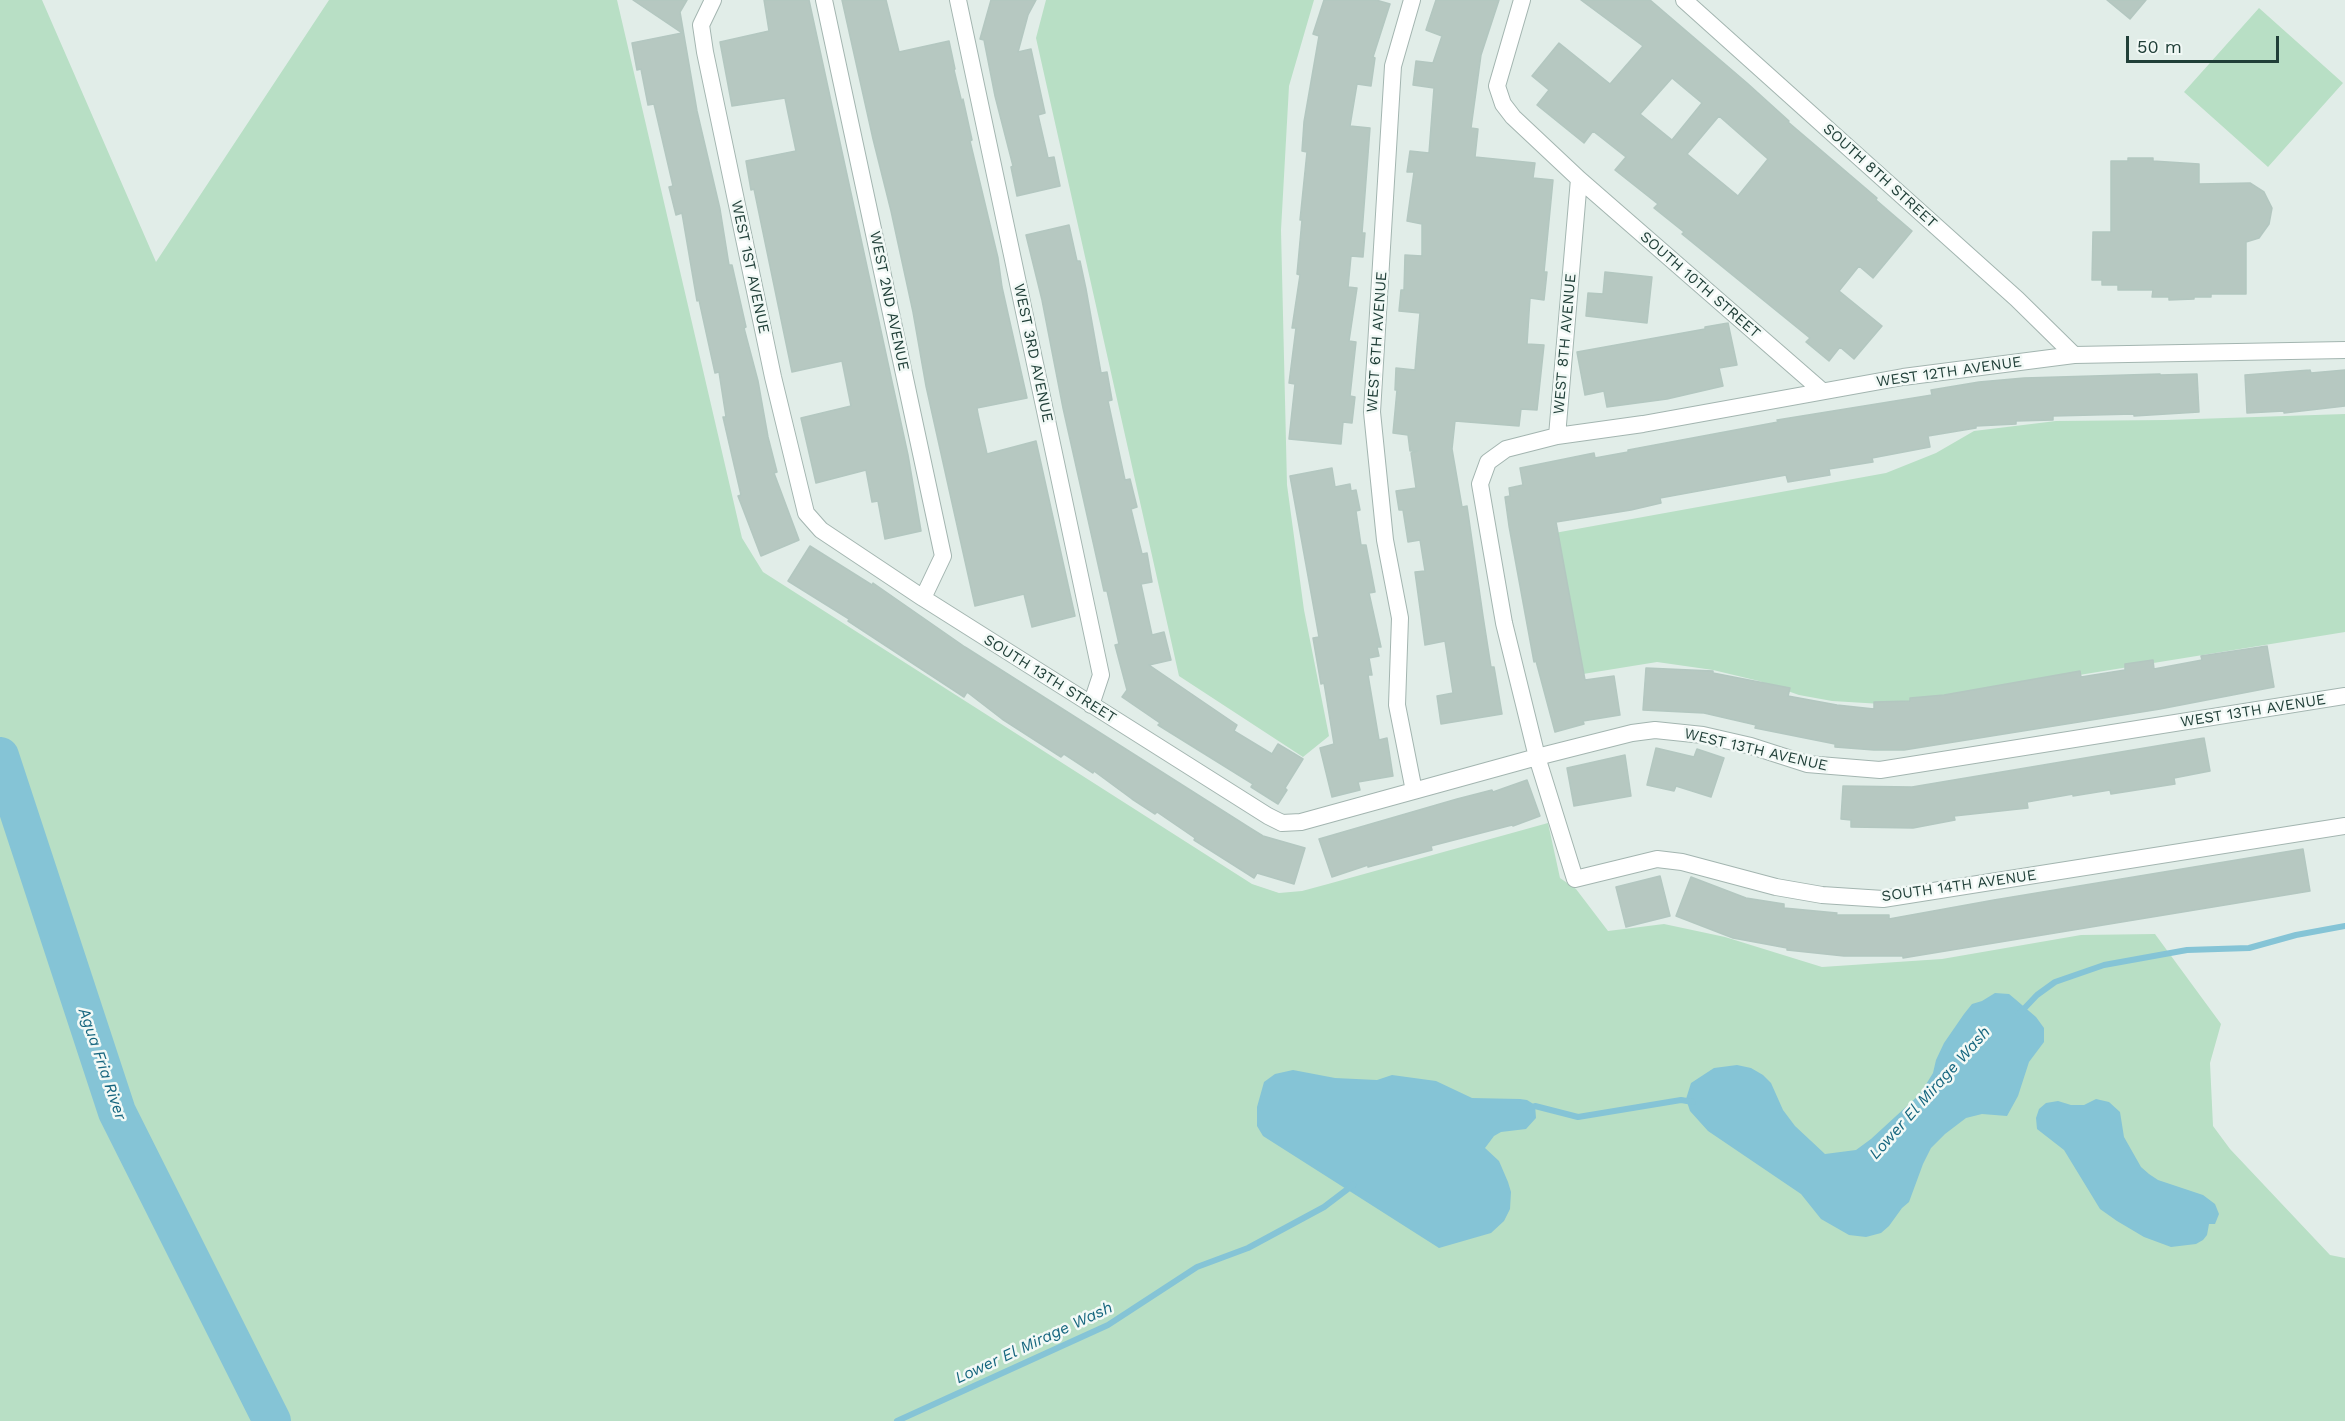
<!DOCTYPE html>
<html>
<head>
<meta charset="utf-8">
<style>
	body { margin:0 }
	#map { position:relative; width:2345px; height:1421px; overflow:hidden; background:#e1ede8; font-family:"Work Sans",sans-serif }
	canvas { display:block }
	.scale { position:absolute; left:2126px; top:36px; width:153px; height:27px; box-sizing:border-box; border:3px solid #203f38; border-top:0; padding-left:8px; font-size:18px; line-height:21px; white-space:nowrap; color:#203f38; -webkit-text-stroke:4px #f2f9f6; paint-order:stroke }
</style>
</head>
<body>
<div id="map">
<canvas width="2345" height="1421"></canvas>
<div class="scale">50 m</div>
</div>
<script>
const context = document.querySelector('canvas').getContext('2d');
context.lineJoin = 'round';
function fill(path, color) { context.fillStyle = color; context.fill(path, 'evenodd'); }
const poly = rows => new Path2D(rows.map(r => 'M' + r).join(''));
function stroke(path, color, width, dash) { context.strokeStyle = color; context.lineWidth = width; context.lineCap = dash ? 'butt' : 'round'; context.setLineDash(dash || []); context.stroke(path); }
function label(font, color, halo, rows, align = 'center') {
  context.font = font + ' "Work Sans",sans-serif'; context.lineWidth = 5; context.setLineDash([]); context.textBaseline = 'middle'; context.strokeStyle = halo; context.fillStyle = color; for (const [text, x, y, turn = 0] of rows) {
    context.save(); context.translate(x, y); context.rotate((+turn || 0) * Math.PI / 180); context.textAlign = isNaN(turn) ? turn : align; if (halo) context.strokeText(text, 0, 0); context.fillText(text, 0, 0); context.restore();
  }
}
const green = poly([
	[0,0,42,0,156,262,329,0,617,0,742,538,763,572,1252,884,1279,893,1302,891,1328,884,1548,823,1560,878,1576,889,1608,931,1664,924,1725,937,1822,967,1942,959,2081,935,2155,934,2221,1024,2210,1063,2213,1126,2230,1149,2330,1255,2345,1258,2345,1421,0,1421],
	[1046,0,1314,0,1289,86,1281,230,1287,485,1304,610,1329,736,1303,757,1179,676,1036,38],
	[2259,8,2343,83,2268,167,2184,92],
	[2345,414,2345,632,1937,698,1882,704,1832,701,1799,695,1759,681,1713,670,1657,662,1583,674,1549,534,1886,473,1936,453,1974,431,2056,421,2166,420]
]);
const water = poly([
	[1995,993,2009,994,2015,999,2036,1017,2044,1028,2044,1042,2029,1062,2018,1096,2007,1116,1982,1114,1966,1118,1945,1134,1931,1148,1923,1164,1909,1202,1902,1208,1889,1226,1881,1233,1866,1237,1849,1235,1821,1219,1801,1194,1708,1131,1690,1111,1686,1099,1691,1083,1714,1068,1737,1065,1751,1068,1763,1075,1771,1083,1783,1110,1795,1126,1825,1154,1856,1150,1871,1139,1920,1094,1933,1073,1936,1060,1944,1043,1964,1014,1972,1004,1982,1001],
	[1293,1070,1335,1078,1377,1080,1392,1075,1436,1081,1472,1098,1520,1099,1527,1100,1535,1105,1536,1118,1526,1129,1501,1132,1494,1136,1485,1148,1499,1161,1508,1182,1511,1192,1510,1209,1504,1221,1491,1233,1439,1248,1263,1136,1257,1126,1257,1107,1264,1082,1275,1074],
	[2096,1099,2109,1102,2120,1112,2124,1137,2141,1167,2149,1174,2158,1180,2203,1195,2215,1204,2219,1214,2215,1224,2209,1224,2207,1235,2203,1240,2196,1244,2171,1247,2144,1237,2117,1221,2100,1209,2064,1150,2037,1129,2036,1118,2039,1109,2046,1103,2058,1101,2071,1105,2084,1105]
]);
const stream = poly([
	[2019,1014,2037,995,2055,982,2104,965,2187,950,2249,948,2296,935,2345,926],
	[1530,1108,1535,1106,1578,1117,1681,1100,1693,1102],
	[897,1421,1108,1325,1197,1267,1248,1248,1324,1207,1353,1185]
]);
const river = poly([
	[0,756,117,1112,272,1421]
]);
const building = poly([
	[633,0,687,0,680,12,697,111,720,209,729,265,732,265,746,327,744,328,758,381,768,437,777,472,774,473,799,540,761,556,738,496,741,495,723,417,726,417,719,372,715,373,699,300,697,301,682,213,676,215,669,187,673,186,654,104,648,105,641,69,637,70,632,43,682,33,633,0],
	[764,0,809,0,908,455,921,531,885,539,878,501,872,502,866,470,816,483,801,418,851,406,842,361,792,372,754,189,751,190,746,161,796,151,788,113,785,98,732,106,720,42,769,31,764,0],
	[842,0,886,0,899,52,949,41,955,69,954,70,962,103,963,99,972,140,970,141,998,258,1002,287,1027,398,977,408,978,414,987,454,1036,441,1075,616,1032,627,1024,594,975,606,926,386,913,312,891,211,873,139,842,0],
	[991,0,1036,0,1028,15,1018,52,1031,49,1045,113,1038,115,1048,158,1054,157,1060,186,1017,196,1011,167,1013,166,995,96,984,40,980,39,991,0],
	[1324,0,1376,0,1390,4,1373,57,1375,58,1371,86,1357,84,1350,126,1370,128,1362,233,1365,233,1363,257,1351,256,1348,287,1357,288,1349,341,1356,342,1350,396,1355,397,1352,423,1343,422,1341,444,1289,439,1295,384,1289,383,1296,328,1292,328,1300,275,1297,274,1302,220,1300,220,1307,152,1302,151,1304,122,1319,36,1313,34,1324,0],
	[1436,0,1499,0,1481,55,1471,128,1478,129,1475,157,1535,163,1533,178,1553,180,1544,272,1547,272,1544,300,1530,298,1527,344,1544,345,1537,410,1521,409,1519,426,1455,421,1452,449,1462,507,1467,506,1483,616,1491,667,1494,667,1502,714,1441,724,1437,696,1453,693,1445,641,1425,645,1415,572,1425,571,1420,540,1408,542,1403,510,1399,510,1396,491,1416,488,1411,453,1418,451,1410,451,1408,435,1393,433,1397,390,1395,390,1396,368,1415,370,1417,346,1420,313,1399,311,1401,290,1404,290,1405,255,1422,256,1422,224,1407,221,1414,172,1407,172,1410,151,1429,153,1434,88,1413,85,1416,61,1433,63,1442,36,1426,30,1436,0],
	[1581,0,1650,0,1747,83,1789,121,1788,122,1877,198,1876,200,1912,231,1873,278,1859,266,1839,291,1882,326,1854,359,1840,347,1829,361,1806,342,1810,338,1682,234,1684,232,1654,208,1658,204,1615,170,1626,157,1593,131,1584,143,1537,105,1549,90,1532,76,1559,43,1610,84,1643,46,1581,0],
	[1672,78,1702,103,1672,140,1640,114,1672,78],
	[1719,116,1768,159,1738,196,1687,154,1719,116],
	[2107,0,2146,0,2130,19,2107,0],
	[2128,158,2153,158,2153,161,2199,164,2199,184,2250,183,2264,192,2272,208,2269,224,2259,238,2246,242,2246,294,2211,294,2211,297,2194,297,2194,299,2169,300,2169,297,2152,297,2153,290,2118,290,2118,285,2102,285,2102,280,2092,280,2093,232,2111,232,2111,161,2128,161,2128,158],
	[1069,225,1077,261,1080,261,1086,289,1101,373,1107,372,1112,400,1108,401,1125,480,1130,479,1137,507,1131,509,1142,554,1147,553,1152,582,1141,584,1152,635,1164,632,1171,660,1149,665,1237,725,1234,731,1272,754,1278,744,1303,759,1285,788,1287,790,1278,804,1251,787,1253,784,1158,725,1160,723,1122,697,1127,690,1115,645,1119,644,1107,591,1104,591,1063,408,1042,300,1026,235,1069,225],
	[1605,272,1652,277,1647,323,1586,316,1588,293,1603,294,1605,272],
	[1728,323,1737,365,1719,368,1723,386,1667,399,1607,407,1604,391,1585,395,1577,352,1705,329,1705,327,1728,323],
	[2310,370,2311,373,2345,370,2345,406,2284,413,2284,411,2247,413,2245,375,2310,370],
	[2160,374,2160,375,2197,374,2199,412,2134,416,2134,414,2053,416,2053,420,2016,421,2016,424,1976,426,1976,428,1928,436,1930,447,1872,458,1873,462,1829,469,1830,475,1788,482,1786,475,1660,498,1661,503,1631,510,1556,522,1585,680,1614,676,1620,715,1583,721,1584,724,1555,732,1536,661,1534,662,1509,526,1505,497,1510,496,1509,488,1523,485,1520,468,1594,453,1595,458,1628,452,1628,450,1778,422,1777,420,1932,395,1931,390,1979,382,2024,378,2160,374],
	[1332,468,1335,487,1350,484,1351,491,1356,490,1360,510,1356,511,1361,545,1366,545,1375,592,1369,593,1381,647,1377,647,1379,656,1369,658,1372,675,1368,675,1379,740,1387,738,1393,776,1358,782,1360,790,1332,797,1320,748,1334,744,1324,683,1321,684,1313,638,1319,637,1290,476,1332,468],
	[810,546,872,585,873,583,965,647,1250,828,1263,836,1305,848,1294,884,1257,873,1254,878,1194,840,1195,838,1157,812,1155,814,1132,799,1094,771,1093,773,1064,754,1061,757,1002,719,967,692,964,697,848,621,849,619,788,581,810,546],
	[2267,646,2274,687,2160,709,1904,750,1874,750,1835,747,1835,744,1755,728,1756,725,1704,713,1643,710,1646,668,1713,671,1713,673,1790,688,1788,696,1837,705,1874,709,1874,702,1910,701,1910,698,1944,695,2080,671,2081,677,2125,670,2125,664,2153,660,2154,669,2202,660,2201,656,2267,646],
	[2204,738,2210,771,2174,778,2175,784,2111,794,2110,790,2073,796,2073,794,2027,802,2028,808,1954,816,1955,820,1913,828,1851,827,1851,820,1841,819,1843,786,1912,787,2204,738],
	[1656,748,1694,757,1697,749,1724,758,1711,797,1676,786,1674,791,1647,785,1656,748],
	[1625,755,1631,796,1574,806,1567,768,1625,755],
	[1527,780,1540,816,1513,826,1512,825,1431,846,1432,850,1368,867,1368,865,1332,877,1319,839,1457,799,1492,790,1493,792,1527,780],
	[2303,849,2310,891,1903,958,1903,956,1844,956,1787,950,1787,948,1733,938,1676,916,1691,877,1746,898,1784,904,1784,908,1837,913,1836,915,1889,915,1889,919,1994,900,2303,849],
	[1660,876,1670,916,1626,927,1616,887,1660,876]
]);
const minor = poly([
	[713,0,701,25,705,52,773,377,806,513,821,530,923,598,1268,816,1282,823,1301,822,1537,757,1632,733,1655,730,1703,735,1751,746,1807,764,1880,770,2345,696],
	[824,0,943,556,923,598],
	[958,0,1101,675,1091,705],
	[1412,0,1393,66,1372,412,1385,540,1400,618,1397,705,1414,791],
	[1522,0,1497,86,1503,104,1513,117,1579,179,1557,436,1506,449,1488,462,1480,484,1504,623,1537,757,1575,879,1657,859,1682,862,1776,887,1822,895,1883,899,2345,826],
	[1684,0,2017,299,2074,355],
	[1579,179,1821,390],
	[1557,436,1643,424,1903,377,2074,355,2345,350]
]);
const streetNames = [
	["SOUTH 8TH STREET",1880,176,42],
	["WEST 1ST AVENUE",750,267,78],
	["SOUTH 10TH STREET",1700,285,41],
	["WEST 2ND AVENUE",889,301,78],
	["WEST 6TH AVENUE",1377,342,-86],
	["WEST 8TH AVENUE",1565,344,-85],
	["WEST 3RD AVENUE",1033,353,78],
	["WEST 12TH AVENUE",1949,372,-8],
	["SOUTH 13TH STREET",1050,679,32],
	["WEST 13TH AVENUE",2253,711,-9],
	["WEST 13TH AVENUE",1756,750,13],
	["SOUTH 14TH AVENUE",1959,886,-8]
];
const waterNames = [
	["Agua Fria River",102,1064,71],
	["Lower El Mirage Wash",1930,1093,-48],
	["Lower El Mirage Wash",1034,1343,-25]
];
fill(green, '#b8dfc5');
fill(water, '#85c4d6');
stroke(stream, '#85c4d6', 6);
stroke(river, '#85c4d6', 38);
fill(building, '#b6c8c1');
stroke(building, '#b3c7c0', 1.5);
stroke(minor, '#a3b5b0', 18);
stroke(minor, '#fff', 16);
label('15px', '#203f38', '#f2f9f6', streetNames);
label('italic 16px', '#16667f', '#f2f9f6', waterNames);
</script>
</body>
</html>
